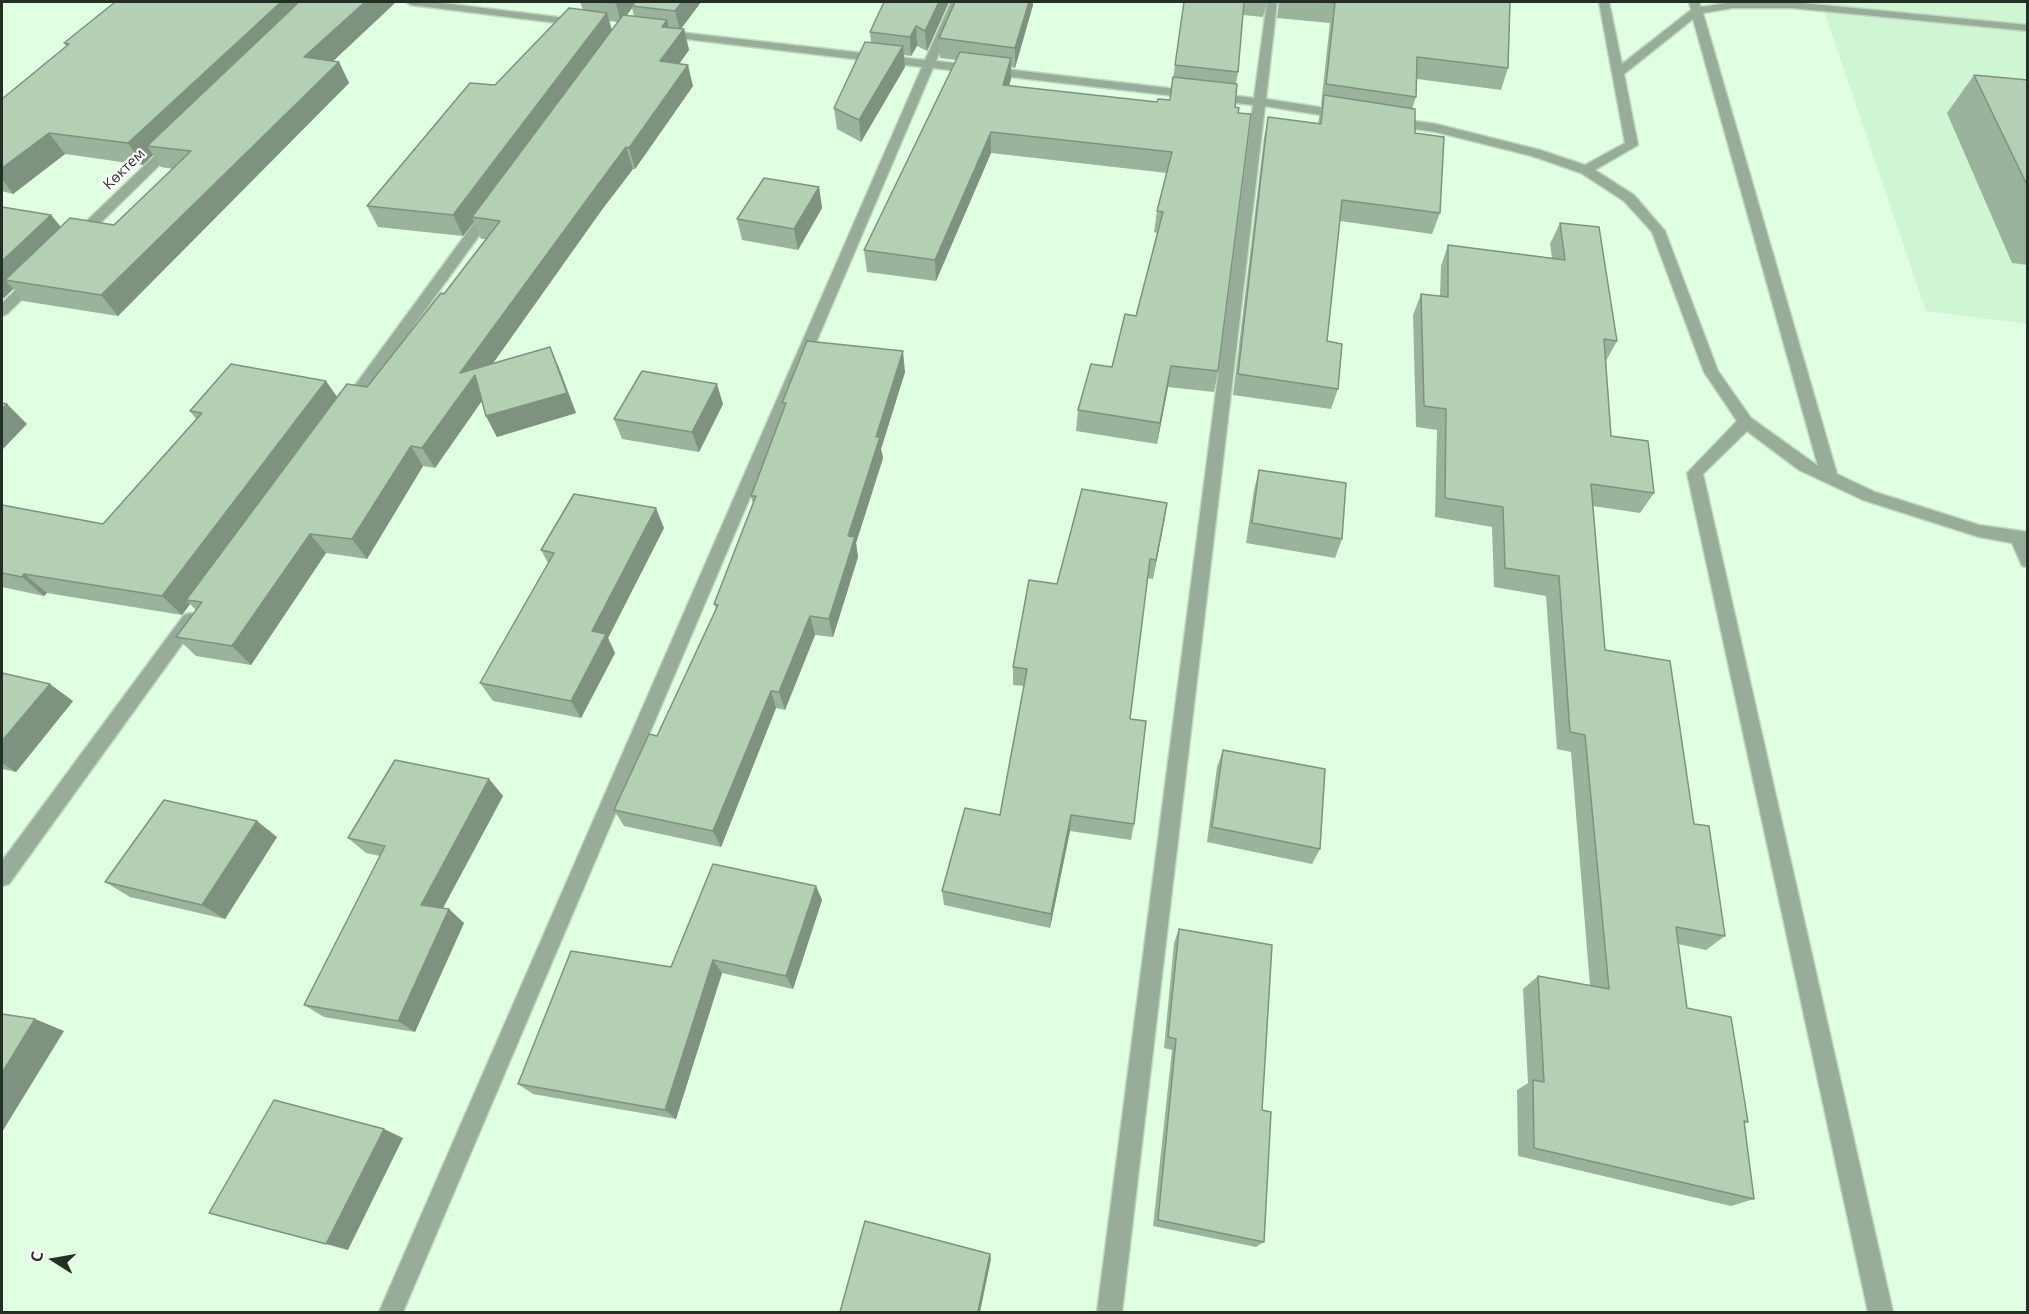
<!DOCTYPE html>
<html>
<head>
<meta charset="utf-8">
<style>
	body { margin:0 }
	#map { position:relative; width:2029px; height:1314px; overflow:hidden; background:#e0fee2; font-family:Ubuntu,sans-serif }
	canvas { display:block }
	.frame { position:absolute; inset:0; border:3px solid #232f24; pointer-events:none }
	.north { position:absolute; left:24px; top:1230px; width:60px; height:60px; -webkit-text-stroke:4px #fff; paint-order:stroke; rotate:281deg; font-size:16px; font-weight:700; line-height:24px; text-align:center; color:#232f24 }
	.north::after { content:''; display:block; margin:auto; width:21px; height:27px; background:#232f24; clip-path:polygon(50% 0,100% 100%,50% 72%,0 100%) }
</style>
</head>
<body>
<div id="map">
<canvas width="2029" height="1314"></canvas>
<div class="frame"></div>
<div class="north">С</div>
</div>
<script>
const context = document.querySelector('canvas').getContext('2d');
context.lineJoin = 'round';
function fill(path, color) { context.fillStyle = color; context.fill(path, 'evenodd'); }
const poly = rows => new Path2D(rows.map(r => 'M' + r).join(''));
function stroke(path, color, width, dash) { context.strokeStyle = color; context.lineWidth = width; context.lineCap = dash ? 'butt' : 'round'; context.setLineDash(dash || []); context.stroke(path); }
function label(font, color, halo, rows, align = 'center') {
  context.font = font + ' Ubuntu,sans-serif'; context.lineWidth = 4.5; context.setLineDash([]); context.textBaseline = 'middle'; context.strokeStyle = halo; context.fillStyle = color; for (const [text, x, y, turn = 0] of rows) {
    context.save(); context.translate(x, y); context.rotate((+turn || 0) * Math.PI / 180); context.textAlign = isNaN(turn) ? turn : align; if (halo) context.strokeText(text, 0, 0); context.fillText(text, 0, 0); context.restore();
  }
}
const built = poly([
	[1821,2,2027,2,2027,324,1926,311]
]);
const minor = poly([
	[406,2,434,2,582,20,588,23,582,26,411,5,406,2],
	[951,2,961,2,936,61,1254,98,1267,2,1277,2,1266,99,1345,111,1351,115,1345,119,1265,106,1122,1312,1097,1312,1253,105,933,68,403,1312,379,1312,922,67,660,36,654,33,660,30,925,60,951,2],
	[1599,2,1609,2,1622,64,1691,10,1689,2,1699,2,1701,7,1733,2,1792,2,2028,25,2028,31,1792,8,1733,8,1703,13,1837,474,1875,492,1979,525,2028,532,2028,567,2022,566,2012,543,1979,537,1863,500,1799,470,1747,431,1703,474,1893,1312,1868,1312,1687,473,1737,421,1704,372,1652,232,1624,201,1581,173,1532,156,1436,132,1393,126,1387,122,1393,118,1436,124,1540,150,1585,165,1625,143,1599,2],
	[1693,19,1818,466,1751,418,1718,371,1665,231,1634,195,1595,170,1638,145,1624,74,1693,19],
	[174,140,180,144,178,147,82,241,72,241,70,238,72,235,170,141,174,140],
	[490,207,497,211,352,411,342,411,339,407,342,403,485,208,490,207],
	[36,274,41,275,43,278,41,281,7,314,2,316,2,303,31,275,36,274],
	[190,613,196,615,199,620,196,625,9,884,2,886,2,861,184,615,190,613]
]);
const wall = poly([
	[115,2,396,2,333,61,339,62,349,83,118,316,23,301,13,289,4,298,2,298,2,207,51,215,61,227,114,225,173,169,161,167,153,155,143,165,65,154,13,194,2,191,2,99,66,46,64,43],
	[580,2,701,2,681,29,684,29,689,50,679,64,693,86,635,169,633,169,601,211,493,363,550,347,559,368,576,413,497,437,486,416,482,401,435,468,423,466,367,559,326,553,251,665,196,656,176,637,196,610,190,604,182,615,47,593,44,596,2,587,2,505,103,524,196,419,190,411,337,397,367,387,444,294,486,239,481,239,474,222,463,236,378,227,367,206,495,85,583,10],
	[632,8,634,16,627,15],
	[609,21,618,22,612,30],
	[949,2,927,51,917,46,911,56,904,55,905,67,861,142,837,129,834,108,871,43,870,32],
	[955,2,1033,2,1033,5,1015,68,1011,67,1011,79,1009,86,1157,102,1170,100,1184,2,1267,2,1263,17,1243,15,1238,72,1236,84,1218,371,1214,392,1168,387,1157,444,1076,431,1078,410,1112,367,1136,316,1157,233,1154,232,1157,211,1167,173,991,153,936,281,867,272,864,250,956,60,940,58,939,38],
	[1279,2,1510,2,1508,68,1501,90,1417,79,1416,97,1412,109,1415,133,1440,213,1432,234,1340,221,1327,341,1338,389,1331,409,1233,395,1264,138,1268,117,1318,123,1322,105,1321,105,1330,23,1277,18],
	[1974,75,2028,80,2028,265,2012,263,1947,113],
	[819,187,822,208,798,250,742,240,737,219],
	[1560,223,1617,341,1606,361,1611,436,1654,493,1640,513,1593,506,1605,650,1694,824,1725,936,1706,950,1678,944,1687,1008,1748,1122,1744,1124,1754,1199,1731,1206,1518,1156,1517,1090,1528,1083,1523,989,1538,976,1590,986,1571,752,1557,749,1546,596,1494,587,1492,527,1435,517,1437,430,1416,427,1413,315,1421,294,1440,296,1441,266,1448,245,1552,258,1550,244],
	[905,372,881,449,883,458,856,543,858,557,833,637,815,635,785,710,776,708,721,847,624,826,614,810,657,736,716,609,714,604,753,504,751,496,784,409,782,403],
	[723,404,699,452,622,439,614,419],
	[1259,470,1342,539,1335,558,1246,543,1254,490],
	[1167,503,1153,579,1147,578,1130,719,1134,824,1131,840,1070,831,1050,928,944,905,942,891,1000,815,1024,686,1013,685,1013,667,1057,584],
	[664,528,608,638,615,653,581,718,493,701,480,683,548,563,541,550],
	[2,673,73,701,16,772,2,769],
	[1223,750,1320,849,1312,864,1207,842,1217,767],
	[489,779,503,796,443,908,464,923,415,1032,324,1017,304,1005,380,856,366,853,348,838],
	[277,837,225,919,130,897,105,882],
	[816,886,822,900,793,989,722,973,676,1119,533,1094,518,1084,671,967],
	[1179,929,1262,1110,1264,1242,1256,1247,1153,1226,1172,1050,1164,1048,1174,943]
]);
const shadedWall = poly([
	[281,2,313,2,147,146,153,155,143,165,128,143],
	[365,2,396,2,315,78,304,57],
	[617,2,638,2,632,6,632,8,621,23,616,3],
	[682,2,701,2,680,30,675,11],
	[939,2,949,2,927,51,925,31],
	[1029,2,1033,2,1033,5,1015,68,1015,48],
	[607,13,613,34,472,217,474,222,463,236,453,215],
	[667,20,672,40,662,27],
	[916,26,917,46,911,56,910,37],
	[684,29,689,50,666,82,660,61],
	[903,46,905,67,861,142,859,120],
	[1011,58,1011,79,1003,106,1003,85],
	[339,62,349,83,118,316,101,295],
	[688,65,693,86,635,169,629,148],
	[991,132,991,153,936,281,935,260],
	[49,133,65,154,13,194,2,179,2,168],
	[626,147,633,169,601,211,479,383,485,396,435,468,422,448,460,373,594,190],
	[819,187,822,208,798,250,794,229],
	[51,215,68,236,5,280,13,289,4,298,2,295,2,261],
	[550,347,559,368,576,413,497,437,486,416],
	[903,351,905,372,881,449,883,458,856,543,858,557,833,637,829,619,848,536,876,437],
	[1171,366,1168,387,1157,444,1160,423],
	[326,381,340,401,186,600,190,604,182,615,162,596],
	[717,384,723,404,699,452,692,432],
	[7,404,27,424,2,450,2,409],
	[411,446,423,466,367,559,352,539],
	[1167,503,1164,523,1153,579,1156,560],
	[656,508,664,528,608,638,615,653,581,718,571,701,592,631],
	[310,534,326,553,251,665,232,646],
	[24,574,47,593,44,596,22,577],
	[810,616,815,635,785,710,779,692],
	[50,684,73,701,16,772,2,763,2,741],
	[771,691,776,708,721,847,713,831],
	[489,779,503,796,437,919,421,905],
	[1071,815,1070,831,1050,928,1051,914],
	[257,821,277,837,225,919,202,905],
	[816,886,822,900,793,989,786,976],
	[449,909,464,923,415,1032,398,1021],
	[713,960,722,973,676,1119,665,1110],
	[35,1019,64,1031,2,1132,2,1073],
	[384,1129,403,1138,348,1250,326,1244],
	[990,1254,991,1259,980,1312,978,1312]
]);
const building = poly([
	[115,2,281,2,128,143,49,133,2,168,2,99,69,44,64,43,115,2],
	[299,2,365,2,304,57,339,62,101,295,5,280,70,218,114,225,191,151,147,146,299,2],
	[601,2,617,2,616,3,601,2],
	[635,2,682,2,675,11,632,6,635,2],
	[884,2,939,2,925,31,916,26,910,37,870,32,884,2],
	[955,2,1029,2,1015,48,939,38,955,2],
	[1184,2,1244,2,1238,72,1175,65,1184,2],
	[1322,2,1510,2,1508,68,1417,57,1416,97,1326,84,1335,3,1322,2],
	[569,8,607,13,453,215,367,206,470,83,495,85,569,8],
	[623,15,667,20,662,27,684,29,660,61,688,65,629,148,626,147,594,190,460,373,550,347,567,393,486,416,475,375,422,448,411,446,352,539,310,534,232,646,176,637,202,602,186,600,347,384,367,387,441,293,444,294,500,221,472,217,623,15],
	[865,42,903,46,859,120,834,108,865,42],
	[960,52,1011,58,1003,85,1157,102,1158,99,1170,100,1173,77,1237,84,1235,107,1239,108,1238,113,1251,114,1218,371,1171,366,1160,423,1078,410,1091,364,1112,367,1125,314,1136,316,1163,212,1157,211,1172,152,991,132,935,260,864,250,960,52],
	[1974,75,2028,80,2028,187,1974,75],
	[1324,95,1415,109,1415,133,1444,137,1440,213,1342,200,1327,341,1342,344,1338,389,1238,374,1268,117,1321,124,1324,95],
	[764,178,819,187,794,229,737,219,764,178],
	[2,207,51,215,2,261,2,207],
	[1560,223,1599,227,1617,341,1604,339,1611,436,1648,441,1654,493,1591,484,1605,650,1670,661,1694,824,1709,826,1725,936,1676,927,1687,1008,1731,1017,1748,1122,1744,1121,1754,1199,1534,1148,1533,1080,1544,1082,1538,976,1609,989,1585,735,1570,732,1559,576,1505,568,1503,507,1445,498,1446,409,1424,406,1421,294,1448,297,1448,245,1565,260,1560,223],
	[807,341,903,351,876,437,880,437,848,536,855,537,829,619,810,616,779,692,771,691,713,831,614,810,649,734,657,736,718,605,714,604,756,496,751,496,786,403,782,403,807,341],
	[231,364,326,381,162,596,24,574,22,577,2,573,2,505,103,524,202,413,190,411,231,364],
	[642,371,717,384,692,432,614,419,642,371],
	[2,403,7,404,2,409,2,403],
	[1259,470,1346,483,1342,539,1252,523,1259,470],
	[1082,489,1167,503,1156,560,1150,559,1130,719,1146,721,1134,824,1071,815,1051,914,942,891,965,808,1000,815,1027,669,1013,667,1029,580,1057,584,1082,489],
	[574,494,656,508,592,631,606,634,571,701,480,683,554,553,541,550,574,494],
	[2,673,50,684,2,741,2,673],
	[1223,750,1325,769,1320,849,1212,827,1223,750],
	[395,760,489,779,421,905,449,909,398,1021,304,1005,385,846,348,838,395,760],
	[164,800,257,821,202,905,105,882,164,800],
	[713,864,816,886,786,976,713,960,665,1110,518,1084,571,951,671,967,713,864],
	[1179,929,1272,945,1262,1110,1271,1112,1264,1242,1158,1220,1176,1039,1168,1037,1179,929],
	[2,1014,35,1019,2,1073,2,1014],
	[274,1100,384,1129,326,1244,209,1213,274,1100],
	[865,1221,990,1254,978,1312,840,1312,865,1221]
]);
const farStreetnames = [
	["Көктем",124,169,-44]
];
fill(built, '#d0f5d3');
stroke(minor, '#bed9c0', 3);
fill(minor, '#97ad99');
fill(wall, '#9ab39c');
fill(shadedWall, '#7d927f');
fill(building, '#b3d0b5');
stroke(building, '#7d927f', 1.5);
label('15px', '#232f24', '#fff', farStreetnames);
</script>
</body>
</html>
